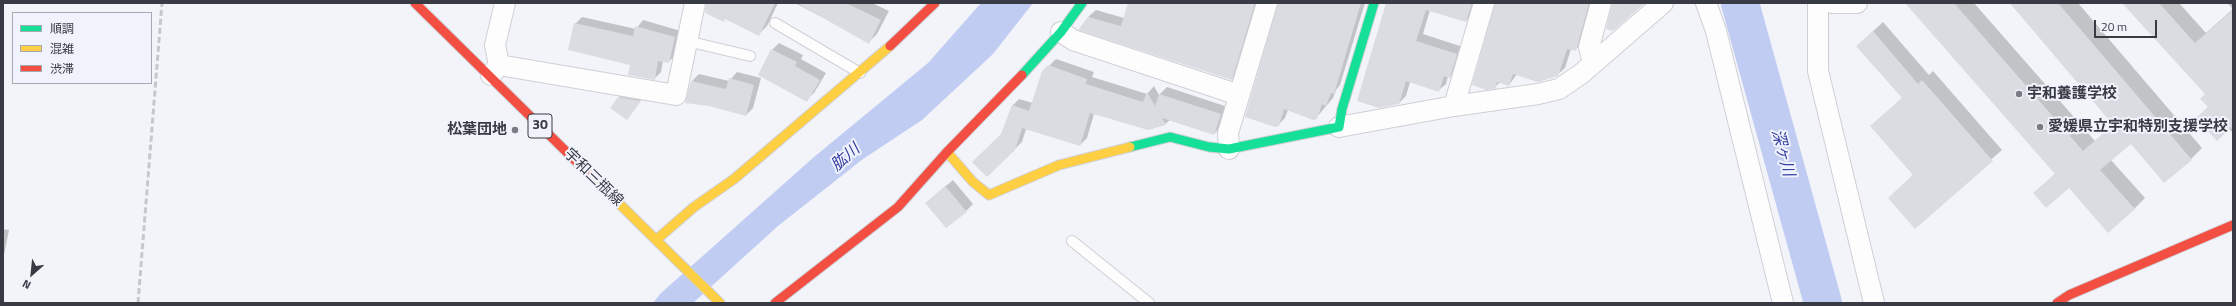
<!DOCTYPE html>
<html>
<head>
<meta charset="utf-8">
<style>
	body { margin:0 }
	#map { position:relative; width:2236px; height:306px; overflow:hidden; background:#f3f4f9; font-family:"Titillium Web","Noto Sans JP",sans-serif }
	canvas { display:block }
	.frame { position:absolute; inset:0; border:4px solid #383b43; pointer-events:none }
	.legend { position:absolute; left:12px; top:12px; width:140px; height:72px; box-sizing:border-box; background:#f0f3fc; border:1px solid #a6a9b2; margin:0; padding:5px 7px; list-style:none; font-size:12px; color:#383b43 }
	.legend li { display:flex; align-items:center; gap:8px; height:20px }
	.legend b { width:20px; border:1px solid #a6a9b2 }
	.north { position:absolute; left:12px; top:254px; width:40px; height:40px; -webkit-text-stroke:3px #f0f3fc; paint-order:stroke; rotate:207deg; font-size:11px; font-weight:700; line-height:16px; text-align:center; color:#383b43 }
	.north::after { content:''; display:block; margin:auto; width:14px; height:18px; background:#383b43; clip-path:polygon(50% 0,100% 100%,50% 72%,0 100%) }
	.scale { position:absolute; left:2094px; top:20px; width:63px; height:18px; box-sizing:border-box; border:2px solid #383b43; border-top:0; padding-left:5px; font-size:12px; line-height:14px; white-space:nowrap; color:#383b43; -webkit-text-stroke:3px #f0f3fc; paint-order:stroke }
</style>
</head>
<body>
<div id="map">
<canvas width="2236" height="306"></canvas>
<div class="frame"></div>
<ul class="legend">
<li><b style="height:5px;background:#16e098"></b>順調</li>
<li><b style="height:5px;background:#ffcf43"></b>混雑</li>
<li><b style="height:5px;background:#f24e42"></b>渋滞</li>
</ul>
<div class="north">N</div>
<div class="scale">20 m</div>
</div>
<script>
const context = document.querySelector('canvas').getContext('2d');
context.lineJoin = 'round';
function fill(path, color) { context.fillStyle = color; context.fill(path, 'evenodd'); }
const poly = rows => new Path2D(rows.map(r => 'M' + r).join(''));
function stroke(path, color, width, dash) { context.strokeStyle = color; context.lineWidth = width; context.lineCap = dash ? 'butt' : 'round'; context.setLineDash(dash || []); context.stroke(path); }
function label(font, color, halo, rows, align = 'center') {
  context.font = font + ' "Titillium Web","Noto Sans JP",sans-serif'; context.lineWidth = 4; context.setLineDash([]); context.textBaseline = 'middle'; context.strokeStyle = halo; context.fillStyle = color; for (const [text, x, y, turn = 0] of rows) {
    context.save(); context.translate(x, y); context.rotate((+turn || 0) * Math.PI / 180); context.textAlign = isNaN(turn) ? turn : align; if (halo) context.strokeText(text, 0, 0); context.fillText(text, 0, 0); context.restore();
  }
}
const water = poly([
	[981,3,1033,3,993,54,922,120,863,159,778,226,693,303,653,303,660,294,814,157,928,63]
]);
const shadow = poly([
	[707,3,778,3,767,26,759,34],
	[795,3,872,3,889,11,877,34,869,42],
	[1129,3,1259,3,1239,72,1232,79,1088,17,1096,10,1124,18],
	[1282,3,1365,3,1340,85,1336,90,1333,98,1316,118,1288,110,1285,118,1278,125],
	[1387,3,1477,3,1473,14,1466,21,1430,10,1423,34,1463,47,1457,70,1450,77,1448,76,1446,84,1439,90,1410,82,1406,96,1399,103],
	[1495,3,1595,3,1582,43,1575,50,1571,49,1565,68,1557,75,1517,74,1509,85,1500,82,1494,88],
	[1911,3,1974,3,2095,141,2114,124,2010,3,2078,3,2202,148,2191,159,2131,143,2111,160,2145,198,2134,209,2069,187,2034,193,2056,173],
	[2124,3,2179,3,2206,33,2233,9,2233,133,2229,129,2197,118,2208,107,2206,94],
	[2227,3,2233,3,2233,9],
	[582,17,636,29,643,20,681,31,675,56,668,62,663,61,661,72,654,79,575,24],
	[1883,22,1929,75,1933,71,2002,150,1915,227,1889,198,1914,174,1872,126,1903,97,1868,36],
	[779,43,803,55,801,59,826,73,814,93,806,100,772,50],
	[1056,59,1094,72,1092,77,1147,94,1154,86,1159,95,1167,87,1228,107,1221,127,1214,134,1170,120,1165,124,1094,114,1087,138,1080,145,1026,129,1022,142,987,176,1012,106,1019,99,1033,103,1049,66],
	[737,72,761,78,753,108,746,115,692,81,699,74,729,81],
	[623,94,643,97,630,115,619,97],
	[953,180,973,204,966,211,926,203],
	[3,229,9,230,3,260]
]);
const river = poly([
	[1740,3,1823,303]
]);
const building = poly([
	[706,3,775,3,759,36,725,19,724,22,705,13],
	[797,3,846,3,881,20,869,44],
	[1128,3,1255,3,1232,80,1078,30,1088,17,1121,26],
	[1278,3,1361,3,1334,94,1331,93,1326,106,1322,104,1317,119,1313,120,1284,109,1279,126,1275,127,1245,117],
	[1386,3,1472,3,1466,22,1426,10,1416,41,1457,54,1450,78,1444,76,1439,92,1406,81,1399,104,1379,108,1357,101],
	[1495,3,1589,3,1576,51,1567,49,1558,76,1538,82,1513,74,1509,86,1497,82,1495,89,1486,90,1472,85],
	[1612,3,1645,3,1613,31,1606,29],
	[1905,3,1954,3,2083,151,2113,125,2010,3,2058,3,2192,160,2164,183,2131,144,2100,170,2135,209,2108,233,2069,188,2046,208,2033,193,2055,174],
	[2122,3,2159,3,2195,43,2233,10,2233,126,2217,141,2196,118,2208,107,2200,99,2205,94],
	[574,23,633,36,635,26,675,37,669,63,658,61,655,80,628,75,630,65,568,50],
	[1873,31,1918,84,1922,80,1993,161,1915,229,1888,198,1913,175,1870,126,1902,98,1856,46],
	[771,49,797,62,795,66,820,80,807,102,758,75],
	[1048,65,1087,79,1086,84,1143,102,1147,92,1155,106,1159,94,1221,114,1214,135,1162,118,1166,125,1148,130,1090,113,1080,146,1022,128,1015,150,987,177,972,162,1001,134,1012,105,1029,111,1042,71],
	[729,78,754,85,746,116,709,106,685,103,691,81,726,89],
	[618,97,641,101,627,120,610,108],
	[945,186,967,212,946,228,925,203]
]);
const lane = poly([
	[775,23,860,73],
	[687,41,750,56],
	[1072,241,1149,303]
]);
const street = poly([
	[1706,3,1716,31,1783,303],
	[1818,3,1818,71,1874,303],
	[1832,3,1857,3],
	[1061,32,1073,40,1239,95],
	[1593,63,1589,47,1601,3],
	[499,65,676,95,695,3],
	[491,75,499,65,495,45,505,3],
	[1454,106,1484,3],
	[1339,127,1454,106,1538,94,1559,89,1581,74,1663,3],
	[1229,149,1228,133,1267,3]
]);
const fast = poly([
	[1022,75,1061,32,1082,3],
	[1130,147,1170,137,1209,147,1229,149,1339,127,1342,109,1374,3]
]);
const slow = poly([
	[947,152,973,182,989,195,1059,165,1130,147],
	[586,171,720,303],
	[656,240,694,207,734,179,890,46]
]);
const jam = poly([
	[415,3,586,171],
	[890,46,935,3],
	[775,303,898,207,947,152,1022,75],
	[2057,303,2069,295,2233,225]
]);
const rail = poly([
	[138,303,162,3]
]);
const markers = [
	[2019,94,4,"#797c83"],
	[2040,127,4,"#797c83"],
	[515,130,4,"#797c83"]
];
const shields = [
	[540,126,24]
];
const shieldNames = [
	["30",540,126]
];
const poiNames = [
	["宇和養護学校",2027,94],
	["愛媛県立宇和特別支援学校",2048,127],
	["松葉団地",507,130,"right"]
];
const streetNames = [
	["宇和三瓶線",593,178,44]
];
const waterNames = [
	["深ヶ川",1782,153,75],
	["肱川",846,158,-41]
];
fill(water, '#c1ccf3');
fill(shadow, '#0003');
stroke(river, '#c1ccf3', 38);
fill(building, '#dadce1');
stroke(lane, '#ced0d6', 12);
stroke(street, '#ced0d6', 22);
stroke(fast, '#ced0d6', 11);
stroke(slow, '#ced0d6', 11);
stroke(jam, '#ced0d6', 11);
stroke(lane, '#fdfdfe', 10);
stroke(street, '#fdfdfe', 20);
stroke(fast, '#16e098', 9);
stroke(slow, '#ffcf43', 9);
stroke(jam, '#f24e42', 9);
stroke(rail, '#c6c7c9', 3, [6, 3]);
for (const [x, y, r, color] of markers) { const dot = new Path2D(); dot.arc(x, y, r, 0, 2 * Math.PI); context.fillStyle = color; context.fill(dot); stroke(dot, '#f0f3fc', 1.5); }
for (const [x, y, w] of shields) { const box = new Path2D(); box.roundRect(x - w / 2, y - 12, w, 24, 3); context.fillStyle = '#f0f3fc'; context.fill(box); stroke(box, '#383b43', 1); }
label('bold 14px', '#383b43', null, shieldNames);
label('bold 15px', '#383b43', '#f0f3fc', poiNames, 'left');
label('15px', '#383b43', '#f0f3fc', streetNames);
label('italic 16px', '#3540a4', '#f0f3fc', waterNames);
</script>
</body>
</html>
